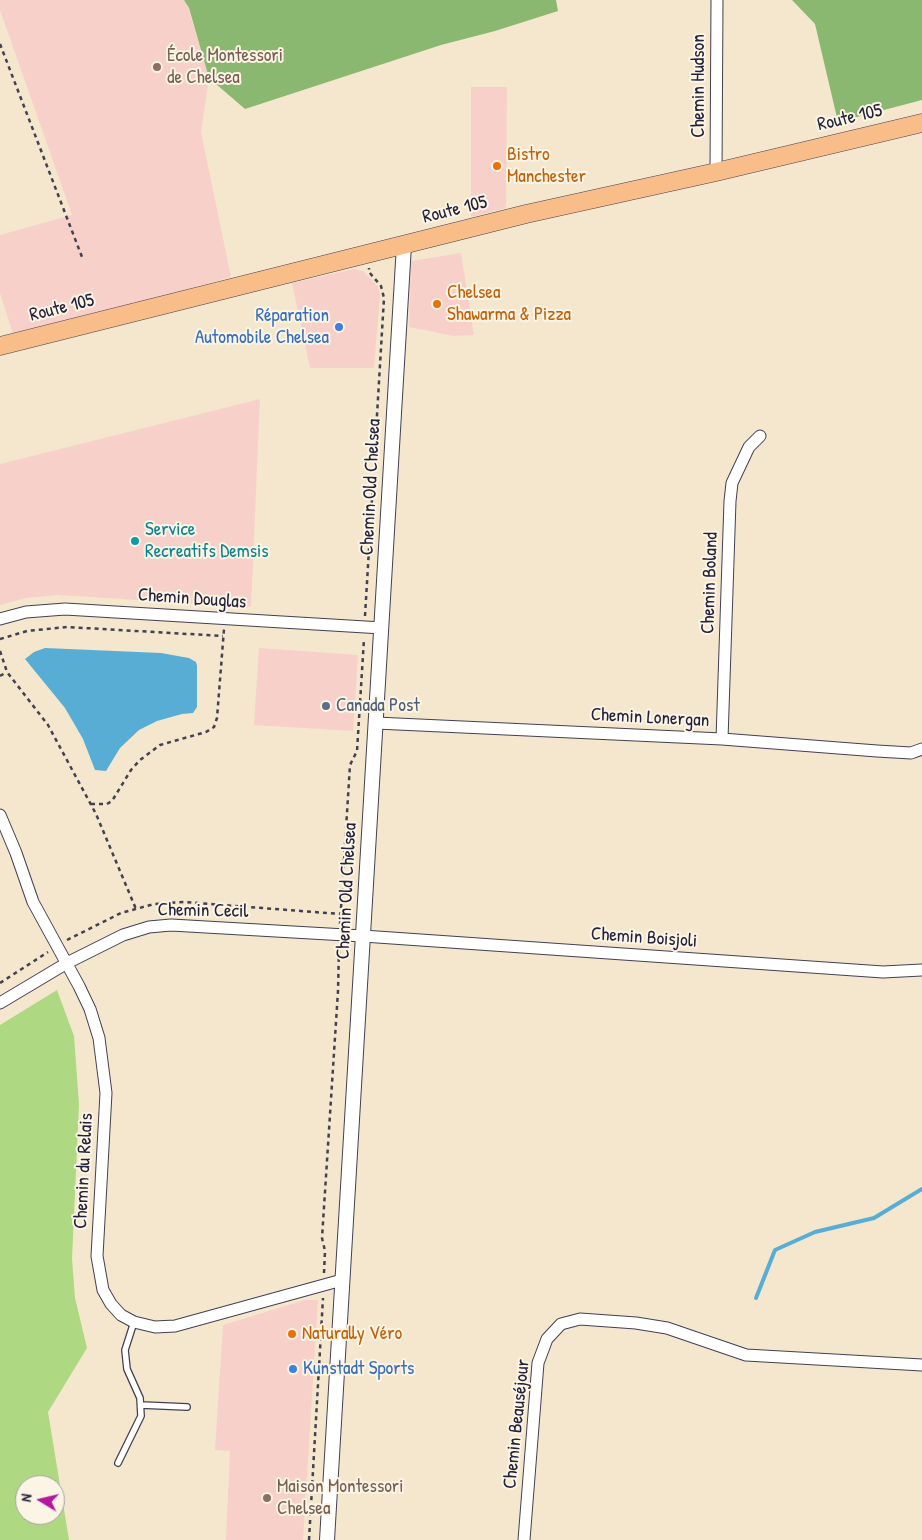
<!DOCTYPE html>
<html>
<head>
<meta charset="utf-8">
<style>
	body { margin:0 }
	#map { position:relative; width:922px; height:1540px; overflow:hidden; background:#f5e7cd; font-family:"Patrick Hand",sans-serif }
	canvas { display:block }
	.north { position:absolute; left:15px; top:1475px; width:50px; height:50px; box-sizing:border-box; background:#fcf5e5; border:1px solid #a5a1a1; border-radius:50%; rotate:279deg; font-size:14px; font-weight:700; line-height:20px; text-align:center; color:#22223b }
	.north::after { content:''; display:block; margin:auto; width:18px; height:22px; background:#b5179e; clip-path:polygon(50% 0,100% 100%,50% 72%,0 100%) }
</style>
</head>
<body>
<div id="map">
<canvas width="922" height="1540"></canvas>
<div class="north">N</div>
</div>
<script>
const context = document.querySelector('canvas').getContext('2d');
context.lineJoin = 'round';
function fill(path, color) { context.fillStyle = color; context.fill(path, 'evenodd'); }
const poly = rows => new Path2D(rows.map(r => 'M' + r).join(''));
function stroke(path, color, width, dash) { context.strokeStyle = color; context.lineWidth = width; context.lineCap = dash ? 'butt' : 'round'; context.setLineDash(dash || []); context.stroke(path); }
function label(font, color, halo, rows, align = 'center') {
  context.font = font + ' "Patrick Hand",sans-serif'; context.lineWidth = 4; context.setLineDash([]); context.textBaseline = 'middle'; context.strokeStyle = halo; context.fillStyle = color; for (const [text, x, y, turn = 0] of rows) {
    context.save(); context.translate(x, y); context.rotate((+turn || 0) * Math.PI / 180); context.textAlign = isNaN(turn) ? turn : align; if (halo) context.strokeText(text, 0, 0); context.fillText(text, 0, 0); context.restore();
  }
}
const built = poly([
	[0,0,184,0,187,4,209,78,201,132,231,277,81,319,13,334,0,293,0,235,72,215,0,10],
	[471,87,507,87,506,208,471,217],
	[461,253,474,335,454,336,409,327,411,261],
	[354,269,363,271,372,280,378,287,380,295,374,368,310,368,292,283],
	[260,399,251,607,57,595,26,598,0,605,0,464],
	[259,648,358,655,353,731,254,725],
	[305,1300,318,1300,303,1540,226,1540,230,1451,215,1450,223,1325]
]);
const green = poly([
	[57,990,74,1036,79,1104,72,1259,75,1298,87,1348,48,1412,69,1540,0,1540,0,1025],
	[25,1485,55,1485,55,1515,25,1515]
]);
const forest = poly([
	[184,0,556,0,558,11,495,31,441,45,245,109,209,78,189,8],
	[792,0,922,0,922,100,838,122,815,24]
]);
const water = poly([
	[45,648,161,653,189,658,196,662,197,666,197,707,193,713,182,714,157,721,139,730,120,748,106,771,95,770,83,739,65,708,25,659,34,652]
]);
const stream = poly([
	[756,1298,775,1250,815,1232,874,1218,922,1189]
]);
const path = poly([
	[0,44,82,257],
	[365,616,384,298,381,286,369,272,369,268],
	[0,639,27,631,67,627,223,636],
	[0,651,7,672,48,725,96,814,136,909],
	[0,676,7,672],
	[91,804,107,804,112,801,131,770,140,760,160,745,206,732,214,727,217,718,224,629],
	[340,924,350,765,357,751,364,639],
	[67,940,121,913,154,904,184,902,340,914],
	[0,983,48,952],
	[324,1273,325,1251,322,1238,338,991,339,947],
	[309,1540,323,1298]
]);
const service = poly([
	[141,1405,187,1407],
	[118,1463,141,1416,140,1398,127,1369,125,1350,134,1322]
]);
const minor = poly([
	[716,172,717,0],
	[0,619,26,612,65,609,382,628],
	[376,723,722,739,877,751,911,753,922,749],
	[722,739,730,501,732,483,749,447,760,436],
	[0,815,16,853,33,902,79,986,90,1009,99,1038,106,1093,97,1256,103,1290,111,1304,121,1315,134,1322,155,1327,175,1326,342,1280],
	[0,1003,67,963,123,935,149,927,171,925,363,936,883,972,922,970],
	[524,1540,538,1363,547,1339,561,1324,580,1319,636,1323,667,1328,746,1355,922,1365]
]);
const tertiary = poly([
	[327,1540,404,245]
]);
const primary = poly([
	[0,346,526,214,716,172,922,123]
]);
const markers = [
	[157,67,5,"#8d6e63"],
	[497,166,5,"#e8710a"],
	[437,304,5,"#e8710a"],
	[339,327,5,"#3f7fe0"],
	[135,541,5,"#0f9aa8"],
	[326,706,5,"#5c6f8a"],
	[292,1334,5,"#e8710a"],
	[293,1369,5,"#3f7fe0"],
	[267,1498,5,"#8d6e63"]
];
const educationNames = [
	["École Montessori",167,56],
	["de Chelsea",167,78],
	["Maison Montessori",277,1487],
	["Chelsea",277,1509]
];
const streetNames = [
	["Chemin Hudson",699,86,-90],
	["Route 105",850,118,-13],
	["Route 105",455,210,-14],
	["Route 105",62,308,-14],
	["Chemin Old Chelsea",371,487,-87],
	["Chemin Boland",710,583,-88],
	["Chemin Douglas",192,599,4],
	["Chemin Lonergan",650,718,3],
	["Chemin Old Chelsea",347,891,-87],
	["Chemin Cecil",203,911,1],
	["Chemin Boisjoli",644,938,4],
	["Chemin du Relais",84,1171,-87],
	["Chemin Beauséjour",517,1424,-84]
];
const foodNames = [
	["Bistro",507,155],
	["Manchester",507,177],
	["Chelsea",447,293],
	["Shawarma & Pizza",447,315],
	["Naturally Véro",302,1334]
];
const shopNames = [
	["Réparation",329,316],
	["Automobile Chelsea",329,338],
	["Kunstadt Sports",303,1369,"left"]
];
const cultureNames = [
	["Service",145,530],
	["Recreatifs Demsis",145,552]
];
const serviceNames = [
	["Canada Post",336,706]
];
fill(built, '#f7d0ca');
fill(green, '#afd883');
fill(forest, '#8bb871');
fill(water, '#58add4');
stroke(stream, '#58add4', 4);
stroke(service, '#424051', 8);
stroke(minor, '#424051', 13);
stroke(tertiary, '#424051', 16);
stroke(primary, '#424051', 19);
stroke(path, '#424051', 2.5, [4, 4]);
stroke(service, '#fff', 5.5);
stroke(minor, '#fff', 11);
stroke(tertiary, '#fff', 14);
stroke(primary, '#f8bd89', 18);
for (const [x, y, r, color] of markers) { const dot = new Path2D(); dot.arc(x, y, r, 0, 2 * Math.PI); context.fillStyle = color; context.fill(dot); stroke(dot, '#fcf5e5', 2); }
label('19px', '#785e54', '#fcf5e5', educationNames, 'left');
label('19px', '#22223b', '#fcf5e5', streetNames);
label('19px', '#c56008', '#fcf5e5', foodNames, 'left');
label('19px', '#366cbe', '#fcf5e5', shopNames, 'right');
label('19px', '#0d838f', '#fcf5e5', cultureNames, 'left');
label('19px', '#4e5e75', '#fcf5e5', serviceNames, 'left');
</script>
</body>
</html>
